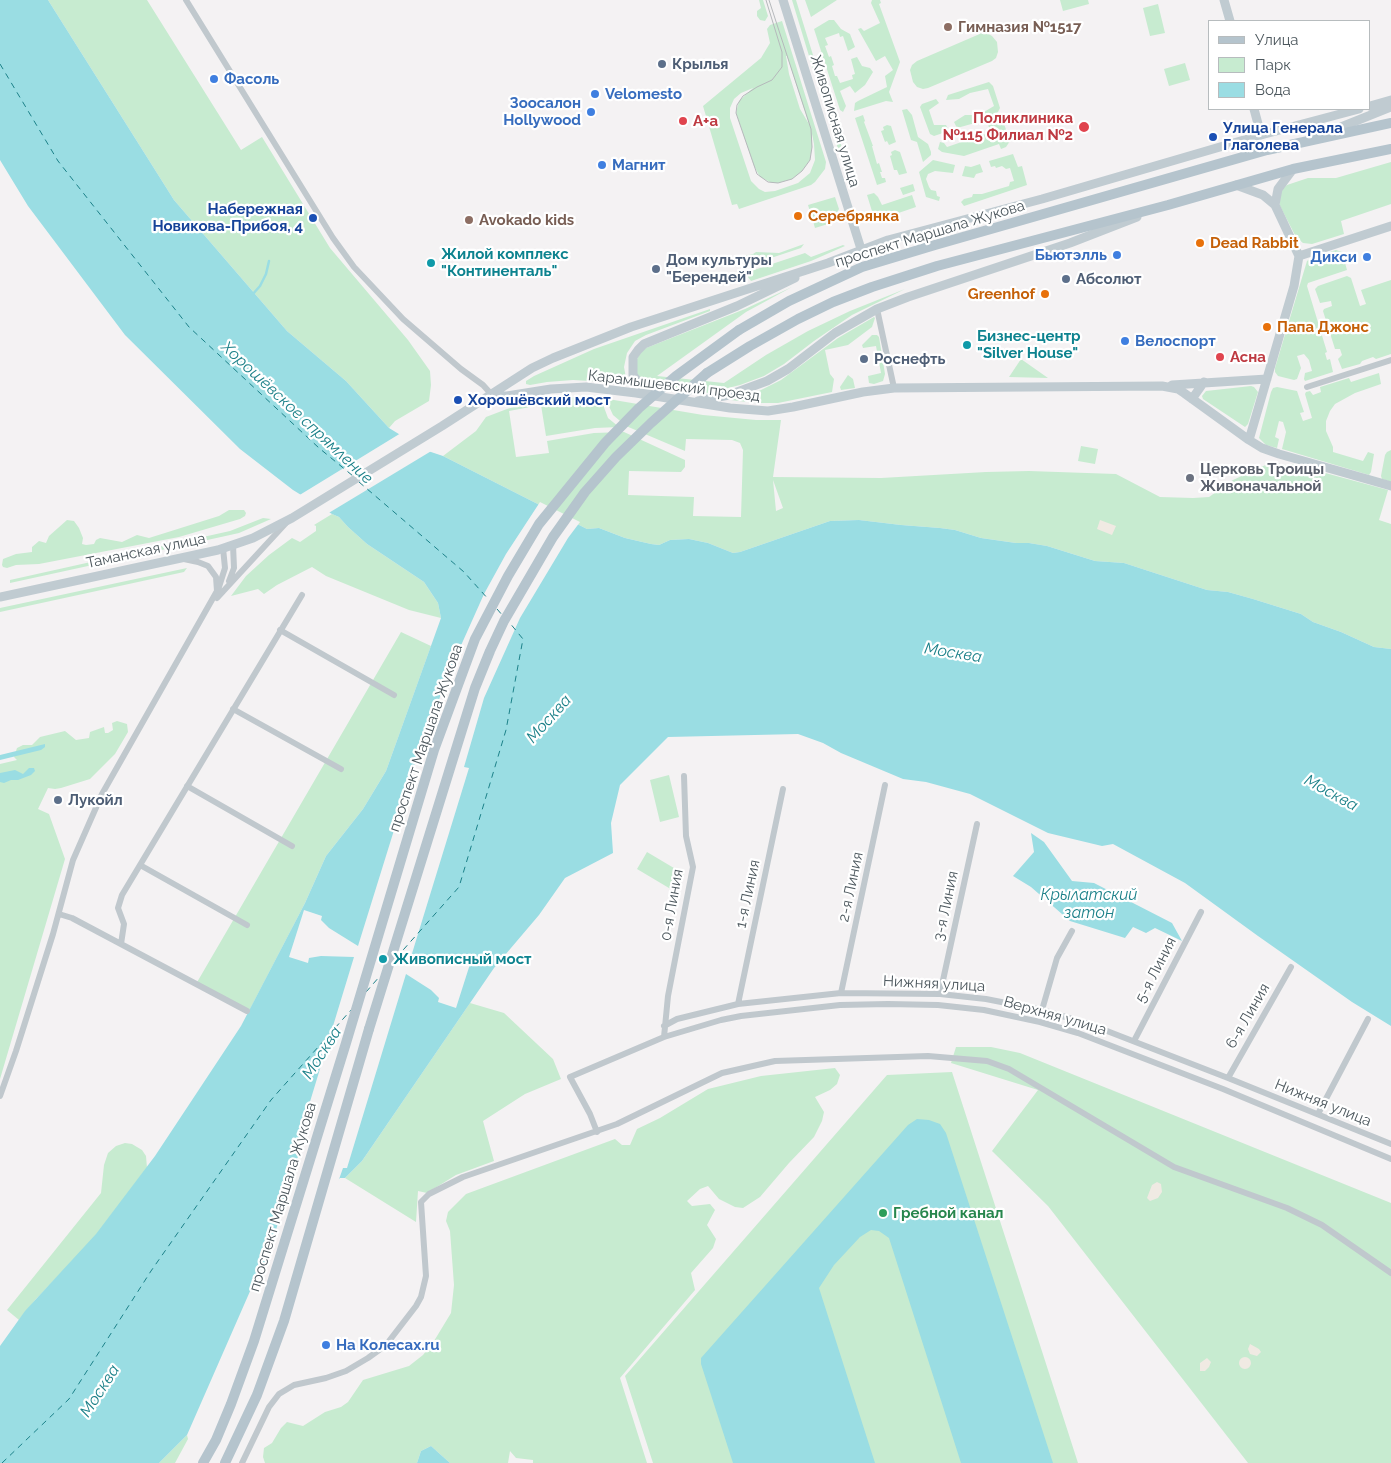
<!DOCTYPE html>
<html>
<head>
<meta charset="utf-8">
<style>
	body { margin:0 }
	#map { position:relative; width:1391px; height:1463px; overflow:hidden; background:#f4f2f3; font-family:Raleway,sans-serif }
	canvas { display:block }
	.legend { position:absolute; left:1208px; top:20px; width:162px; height:90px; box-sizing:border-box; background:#fff; border:1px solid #b7bcbe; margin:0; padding:6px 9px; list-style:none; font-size:15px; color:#4c575d }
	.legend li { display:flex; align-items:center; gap:10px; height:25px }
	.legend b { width:25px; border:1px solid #b7bcbe }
</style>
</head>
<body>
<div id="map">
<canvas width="1391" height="1463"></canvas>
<ul class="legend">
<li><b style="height:6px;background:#b5c4cd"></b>Улица</li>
<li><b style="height:14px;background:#c7ebd0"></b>Парк</li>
<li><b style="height:14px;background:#9adde3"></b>Вода</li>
</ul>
</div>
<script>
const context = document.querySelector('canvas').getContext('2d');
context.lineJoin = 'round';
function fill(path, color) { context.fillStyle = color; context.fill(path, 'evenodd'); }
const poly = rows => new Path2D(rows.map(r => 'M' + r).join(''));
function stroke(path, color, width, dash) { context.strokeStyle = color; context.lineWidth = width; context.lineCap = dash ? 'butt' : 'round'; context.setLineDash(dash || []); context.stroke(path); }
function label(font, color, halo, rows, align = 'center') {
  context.font = font + ' Raleway,sans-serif'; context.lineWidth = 4.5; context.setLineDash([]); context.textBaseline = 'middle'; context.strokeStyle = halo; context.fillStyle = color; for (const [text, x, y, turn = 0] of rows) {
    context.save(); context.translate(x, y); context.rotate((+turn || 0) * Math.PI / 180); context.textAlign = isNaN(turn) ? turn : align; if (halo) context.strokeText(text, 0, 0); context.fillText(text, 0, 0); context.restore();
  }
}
const green = poly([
	[48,0,147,0,241,150,262,137,330,248,408,340,430,371,431,385,429,401,395,421,389,428,346,381,287,331,174,200],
	[759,0,763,0,768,16,765,21,760,20,757,16,757,11,761,8],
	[792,0,796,0,817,68,813,69],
	[805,0,837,0,811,17],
	[872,0,880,0,881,3,879,4,900,62,889,92,893,102,886,101,854,111,855,103,858,101,887,87,885,76,893,70,885,56,876,61,858,29,861,28,864,31,880,23,871,3],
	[1060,0,1088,0,1089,4,1063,11],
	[1158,4,1165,33,1150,36,1143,8],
	[829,20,834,20,841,29,850,34,855,47,848,51,843,36,840,37,839,33,825,38,828,45,825,46,829,57,831,56,834,65,832,66,835,76,837,76,840,83,853,79,852,75,855,74,851,59,857,57,862,66,870,68,873,72,865,85,855,93,850,86,840,91,846,106,843,112,840,110,814,29],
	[782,21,826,162,825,169,815,182,811,185,739,209,737,204,732,205,703,106,761,58,770,43,767,29,770,25],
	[786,56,787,56,809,124,800,109,789,74],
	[753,88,739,101,736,113,754,166,760,177,772,183,778,183,792,179,802,171,810,160,812,147,812,134,814,144,815,160,810,173,798,183,775,191,765,192,759,189,751,181,730,118,730,108,734,99,741,93],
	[982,33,987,33,992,36,997,42,998,52,996,58,992,61,928,88,923,89,917,87,913,82,910,70,912,65,917,61],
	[1185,63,1190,80,1169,86,1164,69],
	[989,82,993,86,1000,108,998,112,992,116,987,118,984,112,994,106,988,89,970,93,959,99,946,100,948,95],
	[936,99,939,103,929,110,934,125,946,125,948,129,946,132,934,136,930,134,920,107,922,104],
	[830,109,847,164,844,168,826,110],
	[907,109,912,115,918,137,928,144,931,152,931,155,923,162,917,142,911,140,902,110],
	[863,115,865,121,864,122,873,146,872,146,877,164,879,163,882,172,880,172,882,178,885,178,886,182,877,185,855,118],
	[965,115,976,115,977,121,975,123,957,128,954,122],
	[1003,121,1010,141,1006,147,1001,149,999,144,964,156,942,152,938,149,940,142,944,143,947,147,991,132,988,125],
	[887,125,891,126,896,142,889,145,887,141,885,142,881,131,884,130,883,127],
	[895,150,900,152,907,173,899,175,897,170,894,170,890,156,892,155,891,152],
	[1013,154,1018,167,1022,166,1027,185,964,206,961,202,964,199,972,197,973,194,982,194,1009,186,1010,182,1014,181,1010,168,1006,169,1002,166,996,168,995,166,991,167,989,161],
	[933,160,955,165,953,173,935,171,928,174,926,179,929,187,931,190,936,191,937,196,940,197,939,201,926,197,919,172],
	[1391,162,1391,204,1341,221,1344,234,1312,244,1303,243,1296,237,1280,206,1279,199,1281,190,1287,185,1308,178,1336,178],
	[980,164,983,172,976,174,974,178,962,176,965,166,971,167],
	[913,184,915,191,903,195,900,188],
	[874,193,878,197,882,205,912,195,916,207,875,221,867,195],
	[835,197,839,209,835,217,828,224,815,228,808,205],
	[804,244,801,248,744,267,743,256,753,254,756,252,779,253],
	[843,245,845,246,811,261,751,281,745,273,805,253,811,257],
	[1336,250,1342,252,1347,270,1308,283,1307,286,1327,352,1325,353,1327,360,1330,359,1333,372,1305,381,1304,379,1305,373,1312,371,1309,360,1304,354,1297,356,1301,368,1297,379,1294,380,1278,376,1275,372,1275,368,1307,261,1311,258],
	[1347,276,1351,278,1360,306,1366,304,1361,290,1391,280,1391,354,1376,359,1373,357,1362,361,1360,364,1342,369,1338,359,1342,355,1340,349,1335,349,1323,311,1324,309,1332,306,1331,301,1320,303,1315,289,1318,286],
	[792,287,746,312,657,376,724,383,766,355,808,331,850,311,905,289,852,315,814,341,784,364,764,376,740,385,708,393,648,385,640,380,636,374,637,359,640,353,646,348,745,309],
	[710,309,710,311,646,335,635,341,627,353,624,367,626,378,631,386,607,382,573,380,547,382,530,385,526,384,526,381,534,376,594,349],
	[874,317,875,318,872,327,848,345,825,350,830,374,834,379,832,392,778,403,756,403,731,400,757,392,781,380,838,338],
	[872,335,877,335,879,337,885,374,883,381,874,384,869,383,868,376,881,373,876,346,863,348,862,345],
	[1021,359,1048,378,1009,377],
	[1379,373,1381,384,1355,393,1335,404,1330,411,1326,421,1326,431,1333,447,1333,452,1363,461,1368,452,1374,454,1371,472,1369,475,1282,449,1286,432,1283,422,1279,421,1275,437,1279,439,1277,448,1266,445,1259,438,1271,392,1273,388,1277,387,1297,391,1304,412,1300,413,1303,421,1312,418,1305,394,1306,392,1310,391,1313,395,1321,392,1320,387,1349,378,1351,382],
	[848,375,853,379,855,388,841,390,840,387],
	[1251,386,1254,387,1258,392,1248,424,1245,427,1203,399,1202,396,1206,391],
	[585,397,602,398,602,402,608,418,619,427,595,428,546,436,541,405,509,411,516,457,549,453,547,441,594,433,624,432,685,460,685,467,681,472,629,471,628,495,694,497,693,516,741,517,743,450,740,443,732,440,686,439,685,451,626,426,613,415,607,402,608,399,703,415,756,420,781,420,773,477,881,478,986,472,1029,471,1116,474,1160,497,1193,498,1209,497,1233,480,1272,462,1289,466,1292,464,1388,490,1379,520,1391,524,1391,649,1374,647,1341,632,1313,622,1301,614,1253,599,1228,592,1207,590,1124,563,1095,561,1047,546,1029,543,1016,543,981,538,955,530,940,528,901,525,859,520,830,521,740,552,733,553,708,543,689,539,670,540,659,545,651,544,625,538,599,528,587,529,443,456,476,431,486,417,507,409,533,401,552,398],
	[773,480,783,508,776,511],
	[1081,446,1098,449,1095,464,1078,461],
	[1391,450,1391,482,1382,479,1381,476,1385,455,1387,452],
	[229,510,244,510,246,513,245,516,240,519,179,537,39,564,16,565,7,568,3,567,2,565,3,559,16,554,32,552,32,547,39,541,46,543,49,536,67,520,74,521,79,528,83,538,82,544,86,545,94,544,96,540,100,538,122,542,137,535,149,538,219,516],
	[332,514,339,517,348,527,367,544,424,582,438,603,441,618,409,610,326,576,312,567,277,585,264,594,258,589,231,596,246,576,269,555,292,538,300,542,316,531,316,526,314,525],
	[263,518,271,519,239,533,221,537,10,583,10,580,230,531],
	[187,568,184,572,0,612,0,608],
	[401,632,431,646,386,771,363,809,326,856,305,903,249,1011,196,984],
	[117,721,127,724,128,732,115,754,90,779,61,788,55,789,48,788,38,809,49,814,65,859,0,1079,0,764,17,760,14,757,17,748,23,745,32,745,40,737,65,731,76,740,89,738,90,732,104,727,105,733,108,733,113,730,112,723],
	[669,775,679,817,660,822,650,780],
	[647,852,684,874,674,891,637,869],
	[470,1003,504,1013,553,1059,561,1079,525,1094,483,1121,494,1161,456,1175,427,1193,418,1191,416,1222,345,1178,362,1161],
	[956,1047,991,1047,1020,1053,1391,1203,1391,1463,1248,1463,1048,1206,992,1151,1038,1090,951,1063],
	[835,1068,840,1075,837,1084,830,1090,815,1097,824,1112,822,1121,814,1137,789,1163,760,1197,743,1208,735,1207,719,1199,708,1186,700,1189,687,1201,692,1206,710,1204,715,1210,707,1225,716,1239,713,1248,691,1273,695,1290,620,1378,647,1463,533,1463,533,1460,516,1458,510,1451,508,1463,450,1463,431,1446,421,1451,417,1463,265,1463,263,1457,264,1448,272,1443,281,1428,287,1422,303,1426,325,1412,341,1407,348,1402,363,1380,409,1366,423,1355,434,1341,451,1313,454,1285,450,1231,446,1221,448,1212,466,1194,615,1139,622,1145,630,1145,637,1129,660,1118,708,1089,761,1076],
	[952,1072,1078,1463,653,1463,625,1376,887,1075],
	[125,1143,132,1144,142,1150,146,1156,147,1168,91,1242,36,1299,19,1320,7,1310,101,1193,104,1165,108,1153,116,1146],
	[187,1435,188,1439,175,1463,159,1463]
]);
const sand = poly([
	[1100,520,1116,526,1112,535,1097,529],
	[1157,1182,1161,1184,1162,1192,1158,1198,1150,1201,1147,1198,1152,1185],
	[1250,1344,1259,1349,1261,1352,1257,1356,1250,1354,1248,1349],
	'1239 1363a6 6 0 1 1 12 0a6 6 0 1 1-12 0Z',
	[1207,1358,1211,1362,1209,1367,1205,1371,1200,1371,1200,1363]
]);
const water = poly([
	[0,0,48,0,174,200,287,331,346,381,389,428,425,450,443,456,587,529,599,528,625,538,651,544,659,545,670,540,689,539,708,543,733,553,740,552,830,521,859,520,901,525,940,528,955,530,981,538,1016,543,1029,543,1047,546,1095,561,1124,563,1207,590,1228,592,1253,599,1301,614,1313,622,1341,632,1374,647,1391,649,1391,1026,1352,1002,1258,936,1185,883,1113,844,1102,846,1048,833,970,794,926,782,903,779,841,753,823,743,798,734,668,737,620,785,611,823,613,853,565,878,539,915,494,968,362,1161,345,1178,340,1178,258,1273,187,1435,159,1463,0,1463,0,1346,25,1311,96,1234,155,1156,241,1026,305,903,326,856,363,809,386,771,441,618,438,603,424,582,367,544,348,527,339,517,332,514,293,490,240,449,125,335,28,206,0,160],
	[45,744,45,747,41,750,0,760,0,755],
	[29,768,34,768,35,771,31,775,18,780,11,780,4,783,0,782,0,773,15,770,23,774],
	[1031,833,1044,842,1072,881,1094,883,1172,923,1182,941,1155,928,1146,933,1133,927,1125,938,1070,921,1031,887,1013,876,1034,852],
	[917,1119,929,1120,940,1124,946,1133,1053,1463,961,1463,889,1238,879,1231,871,1230,860,1237,834,1265,819,1288,875,1463,733,1463,701,1364,701,1358,908,1125],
	[431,1446,450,1463,417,1463,421,1451]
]);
const pier = poly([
	[401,433,426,447,433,450,327,514,298,496],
	[540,502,580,522,568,538,520,618,484,698,464,767,469,768,410,960,440,961,451,959,453,955,471,961,456,1008,438,1002,439,998,431,990,406,974,347,1168,343,1168,337,1185,264,1270,299,1153,295,1151,354,957,321,956,309,958,308,963,289,957,304,910,322,916,321,920,329,928,358,946,418,753,421,753,446,679,484,594,506,554]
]);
const stream = poly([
	[252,295,260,286,266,274,269,261]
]);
const ferry = poly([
	[0,64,58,161,189,327,319,448,353,476],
	[359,482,464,572,489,600],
	[497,609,503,616],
	[396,958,459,887,506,730,523,639,509,622],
	[366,992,380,976],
	[2,1463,69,1399,151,1271,271,1100,351,1010]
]);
const street = poly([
	[186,0,333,238,354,267,403,319,461,369,483,385,492,395],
	[877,309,894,388],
	[1307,387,1391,360],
	[229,581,234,568,233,545],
	[218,590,225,568,223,548],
	[217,598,286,523],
	[280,630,394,695],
	[233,709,341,769],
	[187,786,292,846],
	[140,865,247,925],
	[59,914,72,918,247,1011],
	[121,944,124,924,118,908,122,895,302,595],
	[841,993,885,785],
	[940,994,977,824],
	[738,1004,783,789],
	[1042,1010,1057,958,1072,931],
	[664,1026,677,1019,738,1004,841,993,940,994,986,999,1042,1010,1089,1024,1228,1078,1391,1144],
	[664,1037,668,996,693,867,686,836,684,776],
	[1134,1041,1201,912],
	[1228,1078,1291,967],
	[0,1096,16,1051,53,934,73,860,102,794,217,591,216,577,208,566,198,562,184,559],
	[1318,1114,1368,1019],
	[597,1132,590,1114,570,1077,664,1037,721,1020,741,1016,840,1005,888,1004,938,1005,984,1010,1040,1022,1078,1033,1223,1089,1391,1159],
	[242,1463,269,1407,279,1394,294,1385,326,1378,346,1371,368,1358,386,1345,416,1306,421,1297,426,1276,421,1202,429,1194,463,1177,617,1124,722,1073,775,1061,928,1056,987,1061,1009,1069,1174,1167,1287,1208,1322,1225,1391,1273]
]);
const secondary = poly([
	[783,0,861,249],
	[1224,0,1230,21],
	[1370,106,1391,100],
	[1254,109,1261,135],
	[1326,133,1391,107],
	[1236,185,1263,195,1275,205,1299,256,1294,286,1249,440],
	[1275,205,1278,189,1293,169],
	[1299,256,1391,226],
	[1172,385,1267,379],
	[654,394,644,389,633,375,633,357,638,350,644,344,737,306,795,278],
	[492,395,507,396,551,389,586,387,636,393,730,408,768,411,793,407,863,392,894,388,1162,386,1178,389,1184,393,1249,440,1262,448,1279,454,1391,486],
	[1192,399,1204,382],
	[698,401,729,395,767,381,788,369,835,333,877,309,908,297,1070,243,1137,217],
	[0,597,218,550,253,538,292,518,442,426,532,368,553,358,631,327,828,263,888,240,1042,199,1261,135,1359,109]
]);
const primary = poly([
	[739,330,789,301,862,267,935,245,1267,150,1391,123],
	[707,373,750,346,798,319,833,302,872,287,937,266,1168,205,1293,169,1391,149],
	[225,1463,257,1395,284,1321,369,1029]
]);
const tram = poly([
	[766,0,782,52,782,67,772,80,757,87,743,96,737,105,736,113,757,174,768,182,778,183,792,179,802,171,810,160,812,147,811,129,769,0]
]);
const primaryBridge = poly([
	[369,1029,475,688,490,651,504,621,553,537,585,492,616,457,651,423,707,373],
	[203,1463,216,1440,231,1404,254,1341,346,1043,434,750,475,639,508,576,539,524,605,443,639,408,676,376,739,330]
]);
const markers = [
	[948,27,5,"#8d6e63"],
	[662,64,5,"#5c6f8a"],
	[214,79,5,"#3f7fe0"],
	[595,94,5,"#3f7fe0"],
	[591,112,5,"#3f7fe0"],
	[683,121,5,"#e0444e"],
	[1084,127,6,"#e0444e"],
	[1213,137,5,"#1a4fb4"],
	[602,165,5,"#3f7fe0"],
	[798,216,5,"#e8710a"],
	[313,218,5,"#1a4fb4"],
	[469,220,5,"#8d6e63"],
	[1200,243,5,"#e8710a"],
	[1117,255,5,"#3f7fe0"],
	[1367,257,5,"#3f7fe0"],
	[431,263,5,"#0f9aa8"],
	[656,269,5,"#5c6f8a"],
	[1066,279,5,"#5c6f8a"],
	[1045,294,5,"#e8710a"],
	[1267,327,5,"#e8710a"],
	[1125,341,5,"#3f7fe0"],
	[967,345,5,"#0f9aa8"],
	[1220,357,5,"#e0444e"],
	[864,359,5,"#5c6f8a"],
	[458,400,5,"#1a4fb4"],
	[1190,478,5,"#6b7280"],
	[58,800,5,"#5c6f8a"],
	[383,959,5,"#0f9aa8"],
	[883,1213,5,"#2e9e5b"],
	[326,1345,5,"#3f7fe0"]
];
const educationNames = [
	["Гимназия №1517",958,27],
	["Avokado kids",479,220]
];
const serviceNames = [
	["Крылья",672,64],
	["Дом культуры",666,260],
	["\"Берендей\"",666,277],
	["Абсолют",1076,279],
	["Роснефть",874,359],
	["Лукойл",68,800]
];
const shopNames = [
	["Фасоль",224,79],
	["Velomesto",605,94],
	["Зоосалон",581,103,"right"],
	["Hollywood",581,120,"right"],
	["Магнит",612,165],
	["Бьютэлль",1107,255,"right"],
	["Дикси",1357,257,"right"],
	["Велоспорт",1135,341],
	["На Колесах.ru",336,1345]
];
const healthNames = [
	["Поликлиника",1073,118,"right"],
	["№115 Филиал №2",1073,135,"right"],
	["А+а",693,121],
	["Асна",1230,357]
];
const streetNames = [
	["Живописная улица",835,121,73],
	["проспект Маршала Жукова",930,234,-17],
	["Карамышевский проезд",674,386,7],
	["Таманская улица",146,551,-12],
	["проспект Маршала Жукова",426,738,-71],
	["2-я Линия",851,887,-78],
	["1-я Линия",748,894,-78],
	["0-я Линия",672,905,-80],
	["3-я Линия",946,906,-78],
	["5-я Линия",1156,970,-63],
	["Нижняя улица",934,984,3],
	["Верхняя улица",1055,1016,16],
	["6-я Линия",1248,1016,-60],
	["Нижняя улица",1323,1103,22],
	["проспект Маршала Жукова",283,1197,-73]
];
const transitNames = [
	["Улица Генерала",1223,128],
	["Глаголева",1223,145],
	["Набережная",303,209,"right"],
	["Новикова-Прибоя, 4",303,226,"right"],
	["Хорошёвский мост",468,400]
];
const foodNames = [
	["Серебрянка",808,216],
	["Dead Rabbit",1210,243],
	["Greenhof",1035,294,"right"],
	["Папа Джонс",1277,327]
];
const cultureNames = [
	["Жилой комплекс",441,254],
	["\"Континенталь\"",441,271],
	["Бизнес-центр",977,336],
	["\"Silver House\"",977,353],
	["Живописный мост",393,959]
];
const worshipNames = [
	["Церковь Троицы",1200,469],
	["Живоначальной",1200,486]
];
const leisureNames = [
	["Гребной канал",893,1213]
];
const waterNames = [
	["Хорошёвское спрямление",297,413,43],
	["Москва",953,653,9],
	["Москва",549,719,-48],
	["Москва",1331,793,29],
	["Крылатский",1089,895],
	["затон",1089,913],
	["Москва",322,1053,-57],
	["Москва",100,1391,-57]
];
fill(green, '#c7ebd0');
fill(sand, '#f0eae3');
fill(water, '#9adde3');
fill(pier, '#f4f2f3');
stroke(stream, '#9adde3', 2.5);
stroke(ferry, '#1c8189', 1, [6, 5]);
stroke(street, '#c0c8cd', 6);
stroke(secondary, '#c0cbd1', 9);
stroke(primary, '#b5c4cd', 10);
stroke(tram, '#b5b8bb', 1);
stroke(primaryBridge, '#b5c4cd', 10);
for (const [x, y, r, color] of markers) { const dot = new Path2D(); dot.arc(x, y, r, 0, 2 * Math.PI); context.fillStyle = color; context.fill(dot); stroke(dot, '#fff', 2); }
label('bold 15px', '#785e54', '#fff', educationNames, 'left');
label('bold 15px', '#4e5e75', '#fff', serviceNames, 'left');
label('bold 15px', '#366cbe', '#fff', shopNames, 'left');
label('bold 15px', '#be3a42', '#fff', healthNames, 'left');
label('15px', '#4c575d', '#fff', streetNames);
label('bold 15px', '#164399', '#fff', transitNames, 'left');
label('bold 15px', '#c56008', '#fff', foodNames, 'left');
label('bold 15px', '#0d838f', '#fff', cultureNames, 'left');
label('bold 15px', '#5b616d', '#fff', worshipNames, 'left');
label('bold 15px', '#27864d', '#fff', leisureNames, 'left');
label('italic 16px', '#1c8189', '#fff', waterNames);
</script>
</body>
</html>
